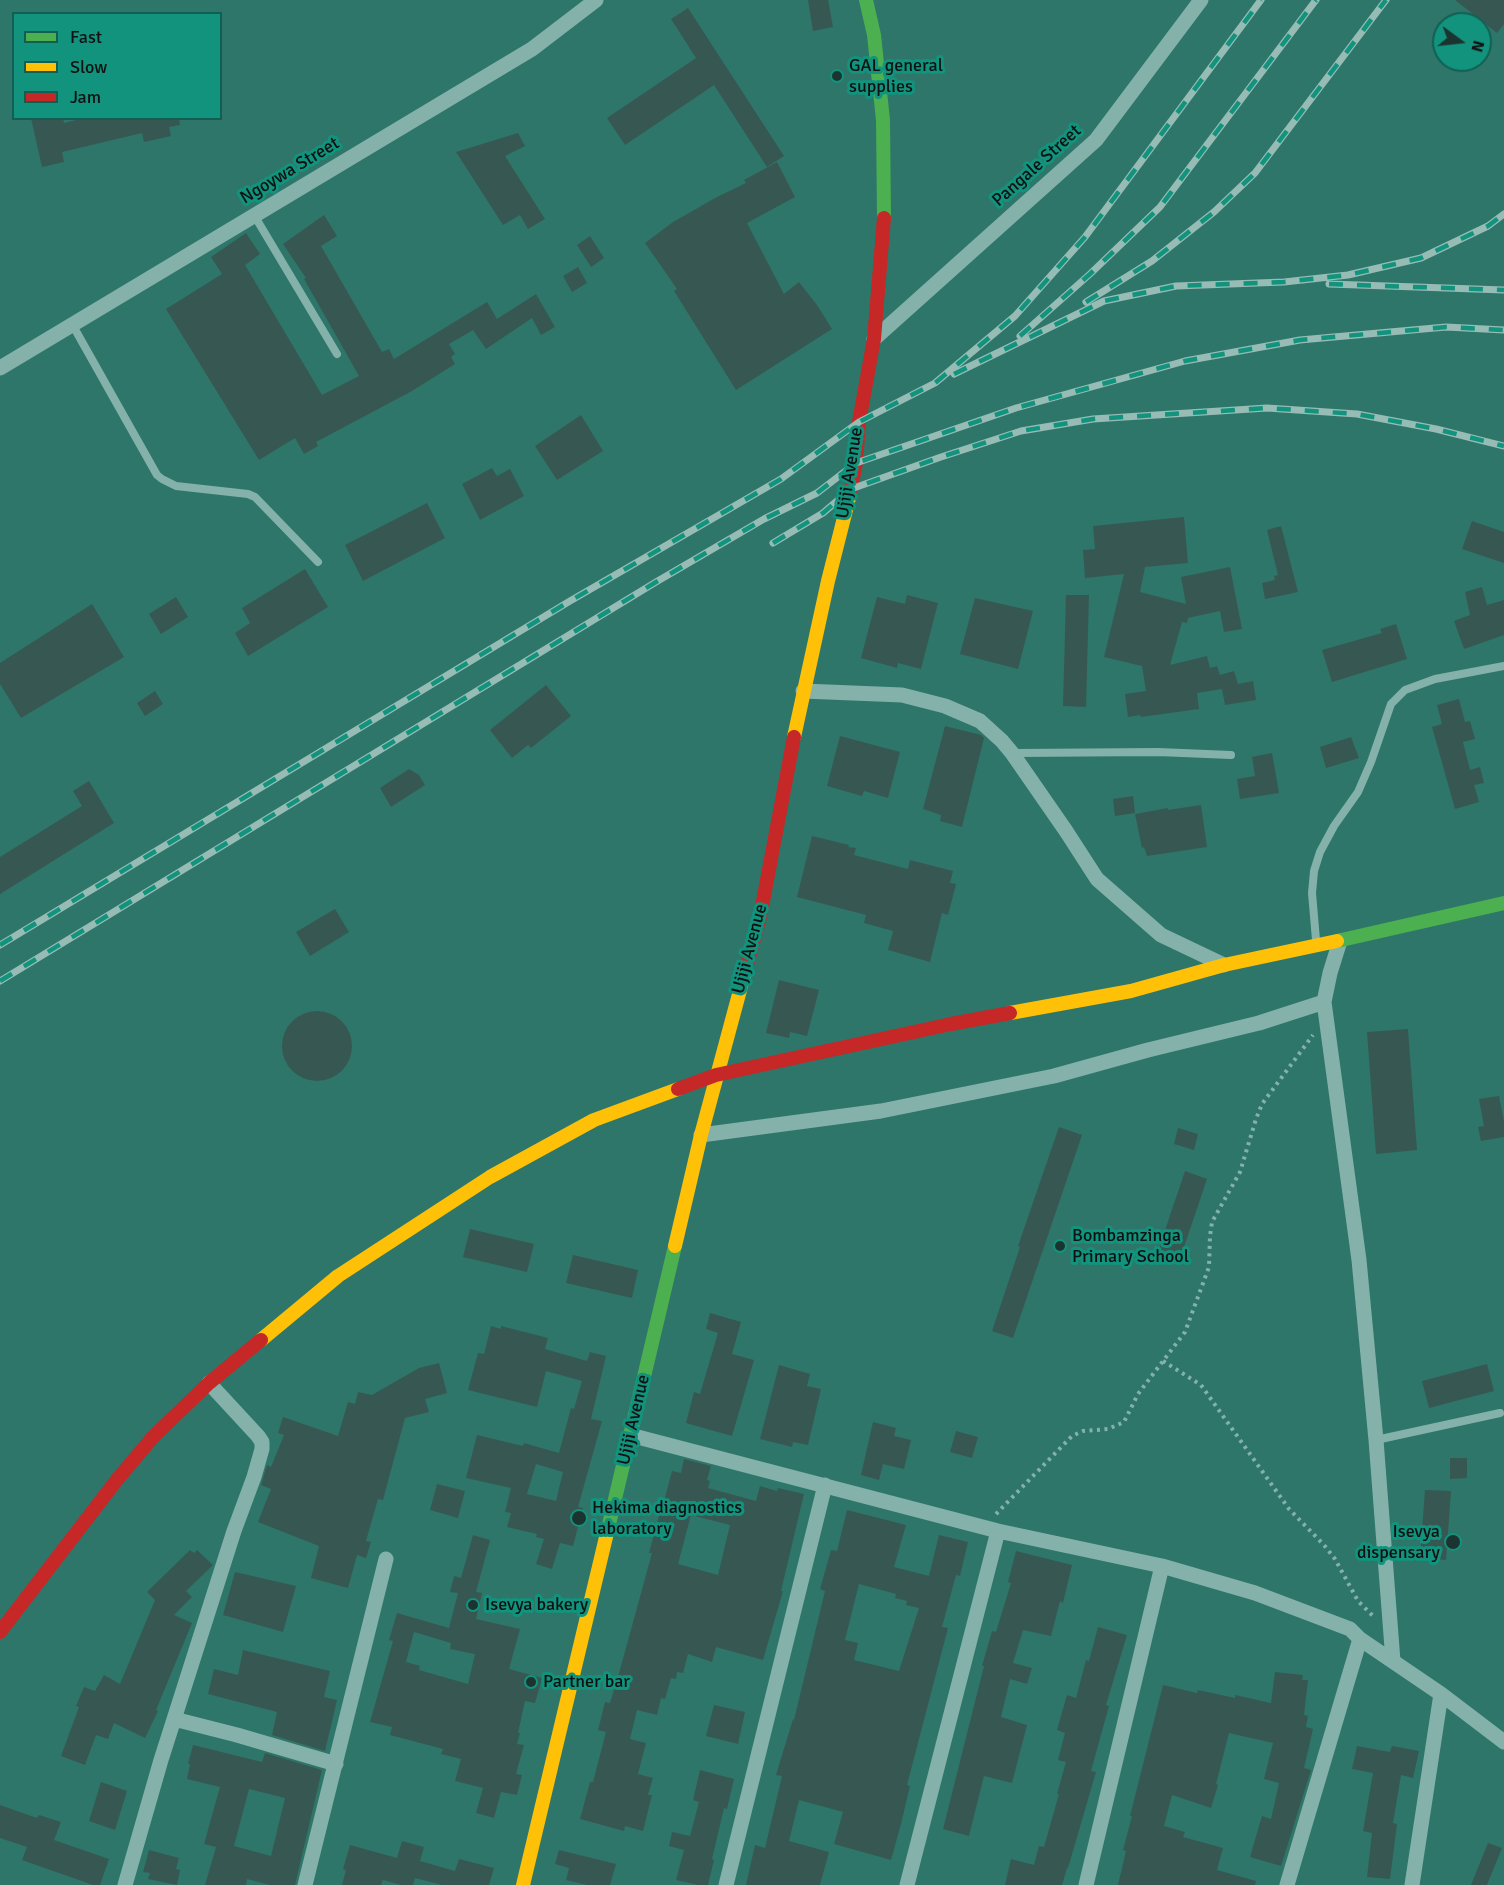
<!DOCTYPE html>
<html>
<head>
<meta charset="utf-8">
<style>
	body { margin:0 }
	#map { position:relative; width:1504px; height:1885px; overflow:hidden; background:#2e7669; font-family:Signika,sans-serif }
	canvas { display:block }
	.legend { position:absolute; left:12px; top:12px; width:210px; height:108px; box-sizing:border-box; background:#11937d; border:2px solid #115f52; margin:0; padding:8px 10px; list-style:none; font-size:18px; color:#111 }
	.legend li { display:flex; align-items:center; gap:12px; height:30px }
	.legend b { width:30px; border:2px solid #115f52 }
	.north { position:absolute; left:1432px; top:12px; width:60px; height:60px; box-sizing:border-box; background:#11937d; border:2px solid #115f52; border-radius:50%; rotate:105deg; font-size:16px; font-weight:700; line-height:24px; text-align:center; color:#111 }
	.north::after { content:''; display:block; margin:auto; width:21px; height:27px; background:#1b3430; clip-path:polygon(50% 0,100% 100%,50% 72%,0 100%) }
</style>
</head>
<body>
<div id="map">
<canvas width="1504" height="1885"></canvas>
<ul class="legend">
<li><b style="height:8px;background:#4caf50"></b>Fast</li>
<li><b style="height:8px;background:#ffc107"></b>Slow</li>
<li><b style="height:8px;background:#c62828"></b>Jam</li>
</ul>
<div class="north">N</div>
</div>
<script>
const context = document.querySelector('canvas').getContext('2d');
context.lineJoin = 'round';
function fill(path, color) { context.fillStyle = color; context.fill(path, 'evenodd'); }
const poly = rows => new Path2D(rows.map(r => 'M' + r).join(''));
function stroke(path, color, width, dash) { context.strokeStyle = color; context.lineWidth = width; context.lineCap = dash ? 'butt' : 'round'; context.setLineDash(dash || []); context.stroke(path); }
function label(font, color, halo, rows, align = 'center') {
  context.font = font + ' Signika,sans-serif'; context.lineWidth = 6; context.setLineDash([]); context.textBaseline = 'middle'; context.strokeStyle = halo; context.fillStyle = color; for (const [text, x, y, turn = 0] of rows) {
    context.save(); context.translate(x, y); context.rotate((+turn || 0) * Math.PI / 180); context.textAlign = isNaN(turn) ? turn : align; if (halo) context.strokeText(text, 0, 0); context.fillText(text, 0, 0); context.restore();
  }
}
const building = poly([
	[808,0,828,0,833,27,813,31],
	[1455,0,1504,0,1504,24,1497,33],
	[688,8,784,156,767,167,714,85,625,145,607,118,696,58,671,19],
	[31,118,63,118,64,123,84,118,179,118,180,125,169,127,171,136,144,142,142,133,62,152,64,162,42,167],
	[518,133,525,146,505,156,545,219,528,229,520,215,503,225,456,152],
	[777,162,795,197,747,223,784,294,799,282,817,305,832,329,736,390,674,291,677,289,645,243,673,222,717,197,746,183,744,180],
	[324,215,337,236,321,246,382,352,389,349,394,359,487,302,497,319,536,294,555,327,541,335,532,318,486,349,473,330,449,344,455,354,451,357,455,364,412,391,316,442,318,446,304,454,295,438,259,460,166,309,222,274,211,257,246,233,260,254,245,265,322,395,359,376,304,279,306,278,283,244],
	[590,236,604,258,591,267,577,245],
	[578,267,587,283,572,292,563,276],
	[581,415,603,451,557,480,535,446],
	[492,468,497,476,510,469,524,496,480,520,462,484],
	[427,503,445,538,363,581,345,545],
	[1184,517,1188,563,1145,567,1140,592,1186,604,1181,577,1230,567,1242,629,1224,632,1220,611,1188,618,1187,623,1182,622,1170,665,1207,656,1210,668,1217,666,1220,675,1234,671,1238,684,1253,681,1256,700,1225,705,1222,689,1197,693,1199,709,1141,717,1140,715,1128,717,1125,694,1146,691,1142,666,1104,657,1124,574,1085,578,1083,550,1095,549,1093,526],
	[1472,521,1504,532,1504,563,1462,549],
	[1281,526,1298,592,1265,599,1262,583,1275,580,1274,576,1278,575,1267,530],
	[305,569,328,607,248,656,235,633,250,623,242,608],
	[1482,587,1487,605,1504,600,1504,635,1464,649,1454,621,1470,615,1465,592],
	[907,595,938,603,921,669,898,663,897,668,861,658,877,597,905,604],
	[1066,595,1089,595,1086,707,1063,706],
	[176,597,188,617,161,634,149,614],
	[975,598,1033,611,1018,669,960,654],
	[92,604,124,657,21,718,0,684,0,663],
	[1396,624,1407,659,1332,682,1322,650,1382,633,1380,629],
	[546,685,571,716,531,748,528,745,512,758,490,730],
	[155,691,163,704,145,716,137,703],
	[1459,699,1465,722,1470,721,1475,739,1463,742,1470,770,1480,767,1484,783,1474,785,1479,802,1455,809,1432,727,1442,724,1437,705],
	[945,726,981,735,984,738,962,827,940,821,941,815,923,809],
	[840,736,900,752,888,798,864,791,862,796,827,786],
	[1351,737,1359,758,1326,768,1320,747],
	[1272,753,1279,793,1240,799,1237,779,1255,776,1252,757],
	[409,769,419,775,425,785,391,807,380,788],
	[89,781,114,823,0,894,0,857,82,806,73,791],
	[1133,796,1135,813,1115,816,1113,799],
	[1201,805,1207,847,1147,856,1144,847,1142,848,1135,814,1168,808,1168,810],
	[812,836,849,845,848,847,856,848,854,855,908,869,910,860,953,871,950,883,956,884,948,915,942,913,930,962,888,950,893,931,864,923,866,915,797,897],
	[335,909,349,932,310,956,296,932],
	[779,980,819,990,807,1036,790,1032,789,1038,766,1033],
	'282 1046a35 35 0 1 1 70 0a35 35 0 1 1-70 0Z',
	[1408,1029,1417,1150,1376,1154,1367,1032],
	[1499,1096,1504,1122,1504,1137,1481,1141,1478,1127,1484,1126,1479,1099],
	[1059,1127,1082,1135,1013,1338,992,1331,1020,1247,1018,1246],
	[1178,1128,1198,1134,1194,1150,1174,1144],
	[1185,1171,1207,1179,1180,1259,1158,1251],
	[470,1229,534,1244,527,1272,463,1257],
	[573,1255,638,1270,632,1298,566,1283],
	[710,1313,741,1322,732,1354,754,1360,732,1436,686,1423,694,1392,700,1394,718,1333,706,1329],
	[491,1326,501,1329,501,1326,548,1338,545,1349,587,1361,590,1352,606,1356,591,1419,602,1421,578,1507,583,1508,573,1546,560,1543,552,1569,536,1564,544,1539,536,1537,537,1534,507,1527,511,1513,505,1512,511,1488,466,1478,477,1435,523,1446,524,1443,559,1453,571,1408,574,1409,582,1381,546,1371,537,1407,468,1390,478,1353,484,1354],
	[536,1464,563,1472,556,1501,527,1494],
	[439,1363,447,1393,425,1399,429,1412,405,1418,383,1500,378,1499,366,1541,371,1542,366,1558,357,1555,348,1588,311,1578,319,1546,258,1522,271,1489,261,1485,267,1465,271,1467,284,1435,278,1433,283,1417,338,1436,348,1402,355,1404,358,1392,372,1395,419,1368],
	[1487,1364,1494,1391,1429,1408,1422,1381],
	[779,1365,810,1374,807,1386,821,1389,808,1445,793,1442,792,1447,760,1439],
	[873,1422,896,1428,894,1436,911,1440,904,1469,883,1464,879,1480,861,1475],
	[956,1431,978,1437,972,1458,950,1452],
	[1450,1458,1467,1458,1467,1478,1450,1479],
	[684,1459,711,1466,707,1480,710,1481,708,1488,756,1501,760,1486,777,1491,778,1488,804,1494,781,1591,783,1591,763,1660,716,1647,712,1662,688,1654,683,1673,677,1672,676,1679,671,1678,665,1699,661,1698,657,1715,637,1710,630,1739,646,1743,638,1774,653,1778,648,1795,652,1795,643,1831,625,1826,624,1831,580,1819,590,1782,593,1782,606,1732,598,1730,605,1702,610,1703,618,1677,652,1553,649,1553,660,1512,661,1513,672,1471,681,1473],
	[691,1515,730,1525,718,1575,678,1564],
	[437,1484,465,1491,458,1518,430,1510],
	[1425,1490,1451,1491,1446,1560,1420,1558],
	[847,1510,906,1525,894,1567,929,1576,939,1535,968,1542,960,1576,956,1575,942,1627,948,1628,907,1785,910,1786,901,1824,891,1860,834,1844,843,1812,799,1800,789,1841,829,1852,820,1885,746,1885,755,1845,765,1848,782,1776,776,1775,793,1719,794,1720,825,1591,820,1589,831,1550,837,1551],
	[859,1584,896,1594,895,1598,907,1601,906,1605,919,1608,899,1671,854,1660,858,1643,845,1640],
	[473,1535,490,1540,476,1592,482,1593,476,1619,520,1629,509,1669,542,1678,535,1703,525,1701,518,1733,520,1733,517,1744,524,1745,516,1774,522,1775,517,1795,501,1792,494,1818,476,1813,483,1788,455,1781,461,1759,441,1754,443,1749,390,1735,392,1727,370,1722,393,1641,389,1640,397,1613,449,1628,458,1593,450,1592,454,1576,461,1578],
	[414,1632,451,1643,450,1649,475,1654,468,1684,419,1670,420,1666,406,1662],
	[190,1550,194,1553,197,1550,213,1565,186,1591,192,1597,174,1615,192,1623,156,1710,158,1711,145,1738,114,1723,108,1739,96,1735,85,1765,61,1756,79,1707,76,1706,84,1687,95,1691,104,1675,120,1684,155,1600,147,1592],
	[1016,1551,1072,1565,1063,1603,1060,1601,1051,1636,1023,1630,1013,1663,1032,1668,1027,1684,1010,1679,1001,1717,1027,1725,1012,1783,984,1776,969,1836,943,1829,984,1666,982,1666,992,1631,996,1632,1011,1583,1008,1582],
	[235,1572,296,1586,283,1632,223,1615],
	[1098,1627,1127,1635,1106,1705,1109,1706,1091,1771,1096,1772,1068,1868,1067,1868,1062,1885,1005,1885,1011,1859,1034,1865,1039,1846,1044,1847,1059,1794,1057,1794,1066,1762,1058,1760,1065,1733,1057,1730,1067,1695,1076,1698,1086,1660,1089,1661],
	[243,1650,330,1671,324,1697,337,1700,325,1751,272,1735,277,1712,208,1694,214,1669,238,1675],
	[1275,1672,1303,1675,1302,1680,1308,1680,1304,1715,1308,1716,1306,1727,1313,1729,1304,1768,1311,1770,1281,1866,1250,1857,1262,1816,1271,1819,1279,1783,1264,1779,1273,1743,1229,1733,1216,1784,1218,1785,1211,1808,1172,1795,1164,1826,1185,1832,1183,1837,1223,1848,1217,1870,1256,1881,1255,1885,1118,1885,1126,1851,1123,1850,1132,1816,1130,1816,1163,1685,1197,1693,1198,1690,1235,1698,1235,1695,1271,1703],
	[714,1705,745,1712,738,1744,706,1736],
	[193,1745,262,1762,265,1753,322,1770,295,1885,270,1885,247,1879,246,1885,205,1885,216,1847,204,1844,220,1787,187,1779,190,1764,188,1764],
	[249,1789,285,1798,271,1856,234,1846],
	[1357,1746,1390,1752,1392,1746,1419,1751,1413,1778,1401,1775,1393,1823,1397,1824,1390,1879,1367,1877,1372,1833,1363,1831,1373,1773,1352,1769],
	[700,1770,734,1779,727,1809,724,1808,712,1859,714,1860,708,1885,698,1885,676,1880,684,1850,669,1846,672,1832,690,1836,699,1802,693,1800],
	[101,1782,127,1791,115,1830,89,1821],
	[0,1805,37,1818,39,1815,61,1822,54,1840,109,1859,100,1885,93,1885,22,1860,27,1847,0,1838],
	[402,1841,424,1847,420,1861,455,1871,459,1859,494,1868,489,1885,442,1885,415,1878,413,1885,401,1885,383,1880,381,1885,342,1885,346,1870,343,1869,350,1845,397,1858],
	[1488,1843,1502,1848,1487,1885,1471,1885],
	[149,1850,179,1858,176,1869,180,1870,177,1885,148,1879,150,1873,143,1872],
	[559,1850,616,1864,610,1885,587,1885,566,1880,569,1868,555,1864]
]);
const path = poly([
	[1163,1361,1201,1385,1289,1509,1324,1545,1335,1559,1358,1601,1374,1617],
	[996,1514,1072,1436,1083,1431,1108,1429,1124,1422,1138,1394,1185,1332,1209,1267,1210,1236,1212,1222,1240,1172,1256,1119,1262,1104,1313,1035]
]);
const lane = poly([
	[254,215,337,354],
	[72,324,157,475,162,479,176,486,248,494,255,497,318,562],
	[1014,753,1158,752,1231,755],
	[1316,940,1312,893,1314,871,1320,852,1334,826,1358,792,1371,762,1391,704,1405,690,1435,679,1504,666],
	[1376,1440,1500,1413]
]);
const street = poly([
	[874,339,1096,140,1201,0],
	[0,368,532,49,596,0],
	[803,691,902,695,945,706,980,721,1002,741,1012,753,1066,831,1097,879,1161,935,1224,965],
	[1340,941,1330,973,1324,1002,1359,1260,1376,1440,1393,1661],
	[701,1135,881,1111,1054,1076,1148,1050,1259,1023,1324,1002],
	[630,1435,998,1531,1162,1566,1255,1593,1350,1629,1360,1639,1441,1694,1504,1742],
	[174,1719,237,1735,336,1764],
	[125,1885,161,1760,234,1531,254,1477,262,1449,262,1442,258,1436,209,1383],
	[305,1885,386,1559],
	[726,1885,825,1485],
	[907,1885,998,1531],
	[1086,1885,1162,1566],
	[1287,1885,1360,1639],
	[1412,1885,1441,1694]
]);
const fast = poly([
	[866,0,874,35,883,120,884,218],
	[1337,941,1504,903],
	[606,1537,675,1246]
]);
const slow = poly([
	[794,737,828,581,850,494],
	[1010,1013,1131,991,1224,965,1337,941],
	[675,1246,701,1135,746,968],
	[261,1340,338,1276,490,1177,594,1120,678,1089],
	[523,1885,606,1537]
]);
const jam = poly([
	[850,494,856,463,859,422,874,339,884,218],
	[746,968,760,917,794,737],
	[678,1089,716,1075,951,1024,1010,1013],
	[0,1632,116,1481,153,1437,209,1383,261,1340]
]);
const rail = poly([
	[1329,284,1504,290],
	[1086,302,1152,261,1214,212,1255,173,1386,0],
	[1020,336,1090,274,1160,207,1316,0],
	[954,374,1104,301,1176,286,1284,282,1348,275,1421,258,1488,226,1504,214],
	[773,543,823,513,851,489,941,457,1021,431,1093,419,1267,408,1357,414,1436,429,1504,446],
	[0,945,570,601,781,479,859,422,935,383,1015,316,1085,237,1261,0],
	[0,981,656,582,764,519,817,493,856,463,1016,408,1185,361,1300,340,1446,327,1504,330]
]);
const markers = [
	[837,76,6,"#1b3430"],
	[1060,1246,6,"#1b3430"],
	[579,1518,8,"#1b3430"],
	[1453,1542,8,"#1b3430"],
	[473,1605,6,"#1b3430"],
	[531,1682,6,"#1b3430"]
];
const poiNames = [
	["GAL general",849,66],
	["supplies",849,87],
	["Bombamzinga",1072,1236],
	["Primary School",1072,1257],
	["Hekima diagnostics",592,1508],
	["laboratory",592,1529],
	["Isevya",1440,1532,"right"],
	["dispensary",1440,1553,"right"],
	["Isevya bakery",485,1605],
	["Partner bar",543,1682]
];
const streetNames = [
	["Pangale Street",1037,166,-42],
	["Ngoywa Street",290,171,-31],
	["Ujiji Avenue",850,473,-81],
	["Ujiji Avenue",750,949,-75],
	["Ujiji Avenue",634,1420,-77]
];
fill(building, '#375852');
stroke(path, '#84b2aa', 4, [3, 4.5]);
stroke(lane, '#84b2aa', 8);
stroke(street, '#84b2aa', 15);
stroke(fast, '#4caf50', 14);
stroke(slow, '#ffc107', 14);
stroke(jam, '#c62828', 14);
stroke(rail, '#96bcb5', 7);
stroke(rail, '#11937d', 4.5, [14]);
for (const [x, y, r, color] of markers) { const dot = new Path2D(); dot.arc(x, y, r, 0, 2 * Math.PI); context.fillStyle = color; context.fill(dot); stroke(dot, '#11937d', 2); }
label('18px', '#111', '#11937d', poiNames, 'left');
label('18px', '#111', '#11937d', streetNames);
</script>
</body>
</html>
